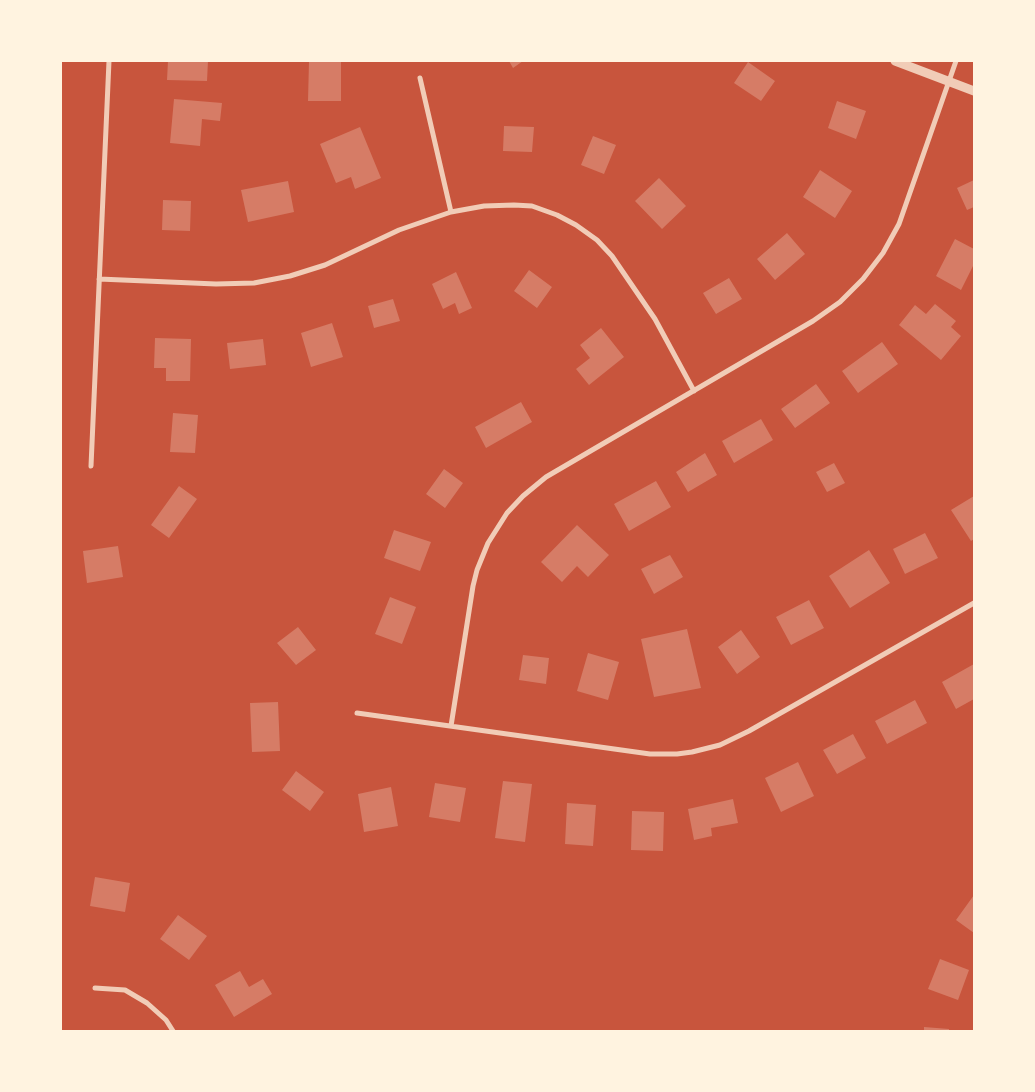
<!DOCTYPE html>
<html>
<head>
<meta charset="utf-8">
<style>
	body { margin:0 }
	#map { position:relative; width:1035px; height:1092px; overflow:hidden; background:#c8553d; font-family:Rubik,sans-serif }
	canvas { display:block }
	.frame { position:absolute; inset:0; border:62px solid #fff3e0; pointer-events:none }
</style>
</head>
<body>
<div id="map">
<canvas width="1035" height="1092"></canvas>
<div class="frame"></div>
</div>
<script>
const context = document.querySelector('canvas').getContext('2d');
context.lineJoin = 'round';
function fill(path, color) { context.fillStyle = color; context.fill(path, 'evenodd'); }
const poly = rows => new Path2D(rows.map(r => 'M' + r).join(''));
function stroke(path, color, width, dash) { context.strokeStyle = color; context.lineWidth = width; context.lineCap = dash ? 'butt' : 'round'; context.setLineDash(dash || []); context.stroke(path); }
const building = poly([
	[168,61,208,61,207,81,167,80],
	[309,61,341,61,341,101,308,101],
	[509,61,523,61,513,68],
	[748,62,775,81,761,101,734,83],
	[174,99,222,103,220,121,202,119,200,146,170,143],
	[837,101,866,111,856,139,828,128],
	[504,126,534,127,532,152,503,151],
	[360,127,381,178,355,189,351,177,336,183,320,144],
	[593,136,616,145,604,174,581,165],
	[820,170,852,191,835,218,803,197],
	[659,178,686,206,662,229,635,201],
	[974,180,974,207,967,210,957,188],
	[288,181,294,212,248,222,241,190],
	[163,200,191,201,190,231,162,230],
	[787,233,805,254,775,280,757,259],
	[955,239,974,249,974,264,961,290,936,276],
	[529,270,552,287,537,308,514,291],
	[456,272,472,308,459,314,455,303,443,309,432,284],
	[729,278,742,299,716,314,703,293],
	[393,299,400,321,374,328,368,306],
	[935,304,956,321,951,327,961,336,941,360,899,325,915,305,926,314],
	[332,323,343,357,311,367,301,333],
	[601,328,624,357,589,385,576,369,590,358,580,345],
	[155,338,191,339,190,381,166,381,166,368,154,368],
	[263,339,266,365,230,369,227,343],
	[882,342,898,364,858,393,842,371],
	[816,384,830,403,795,428,781,409],
	[521,402,532,422,486,448,475,427],
	[173,413,198,415,195,453,170,452],
	[761,419,773,440,734,463,722,441],
	[705,453,717,475,688,492,676,472],
	[834,463,845,483,827,492,816,472],
	[444,469,463,483,445,508,426,494],
	[656,481,671,507,629,531,614,504],
	[179,486,197,499,169,538,151,525],
	[974,496,974,539,971,541,951,510],
	[577,525,609,555,588,577,577,566,562,582,541,562],
	[394,530,431,542,420,571,384,558],
	[925,533,938,558,905,574,893,549],
	[118,546,123,577,87,583,83,551],
	[869,550,890,583,850,608,829,576],
	[670,555,683,577,654,594,641,569],
	[390,597,416,607,402,644,375,634],
	[809,600,824,628,791,645,776,617],
	[298,627,316,650,296,665,277,643],
	[687,629,701,688,654,697,641,639],
	[741,630,760,657,737,674,718,647],
	[588,653,619,662,608,700,577,691],
	[523,655,549,658,546,684,519,680],
	[974,664,974,699,956,709,942,682],
	[915,700,927,723,887,744,875,721],
	[278,702,280,751,252,752,250,703],
	[853,734,866,758,837,774,823,750],
	[798,762,814,796,781,812,765,778],
	[296,771,324,792,310,811,282,790],
	[503,781,532,784,525,842,495,838],
	[435,783,466,788,460,822,429,817],
	[391,787,398,826,364,832,358,794],
	[733,799,738,823,711,828,712,836,694,840,688,809],
	[567,803,596,805,593,846,565,844],
	[632,811,664,812,663,851,631,850],
	[95,877,130,883,125,912,90,906],
	[974,895,974,933,956,920],
	[178,915,207,936,189,960,160,939],
	[940,959,969,970,958,1000,928,989],
	[240,971,249,987,263,979,272,994,234,1017,215,985],
	[924,1027,949,1029,949,1031,924,1031]
]);
const minor = poly([
	[420,78,451,212],
	[99,279,216,284,254,283,290,276,325,265,399,230,451,212,484,206,514,205,532,206,557,215,576,225,597,240,612,256,655,319,694,391],
	[91,466,109,61],
	[357,713,650,754,677,754,692,752,720,745,749,731,974,603],
	[451,726,473,586,477,570,488,543,507,513,523,496,546,477,813,321,840,302,863,279,883,253,899,224,956,61],
	[95,988,125,990,147,1003,166,1020,173,1031]
]);
const tertiary = poly([
	[895,61,974,91]
]);
fill(building, '#d67c66');
stroke(minor, '#f1ccb7', 5);
stroke(tertiary, '#f1ccb7', 9);
</script>
</body>
</html>
